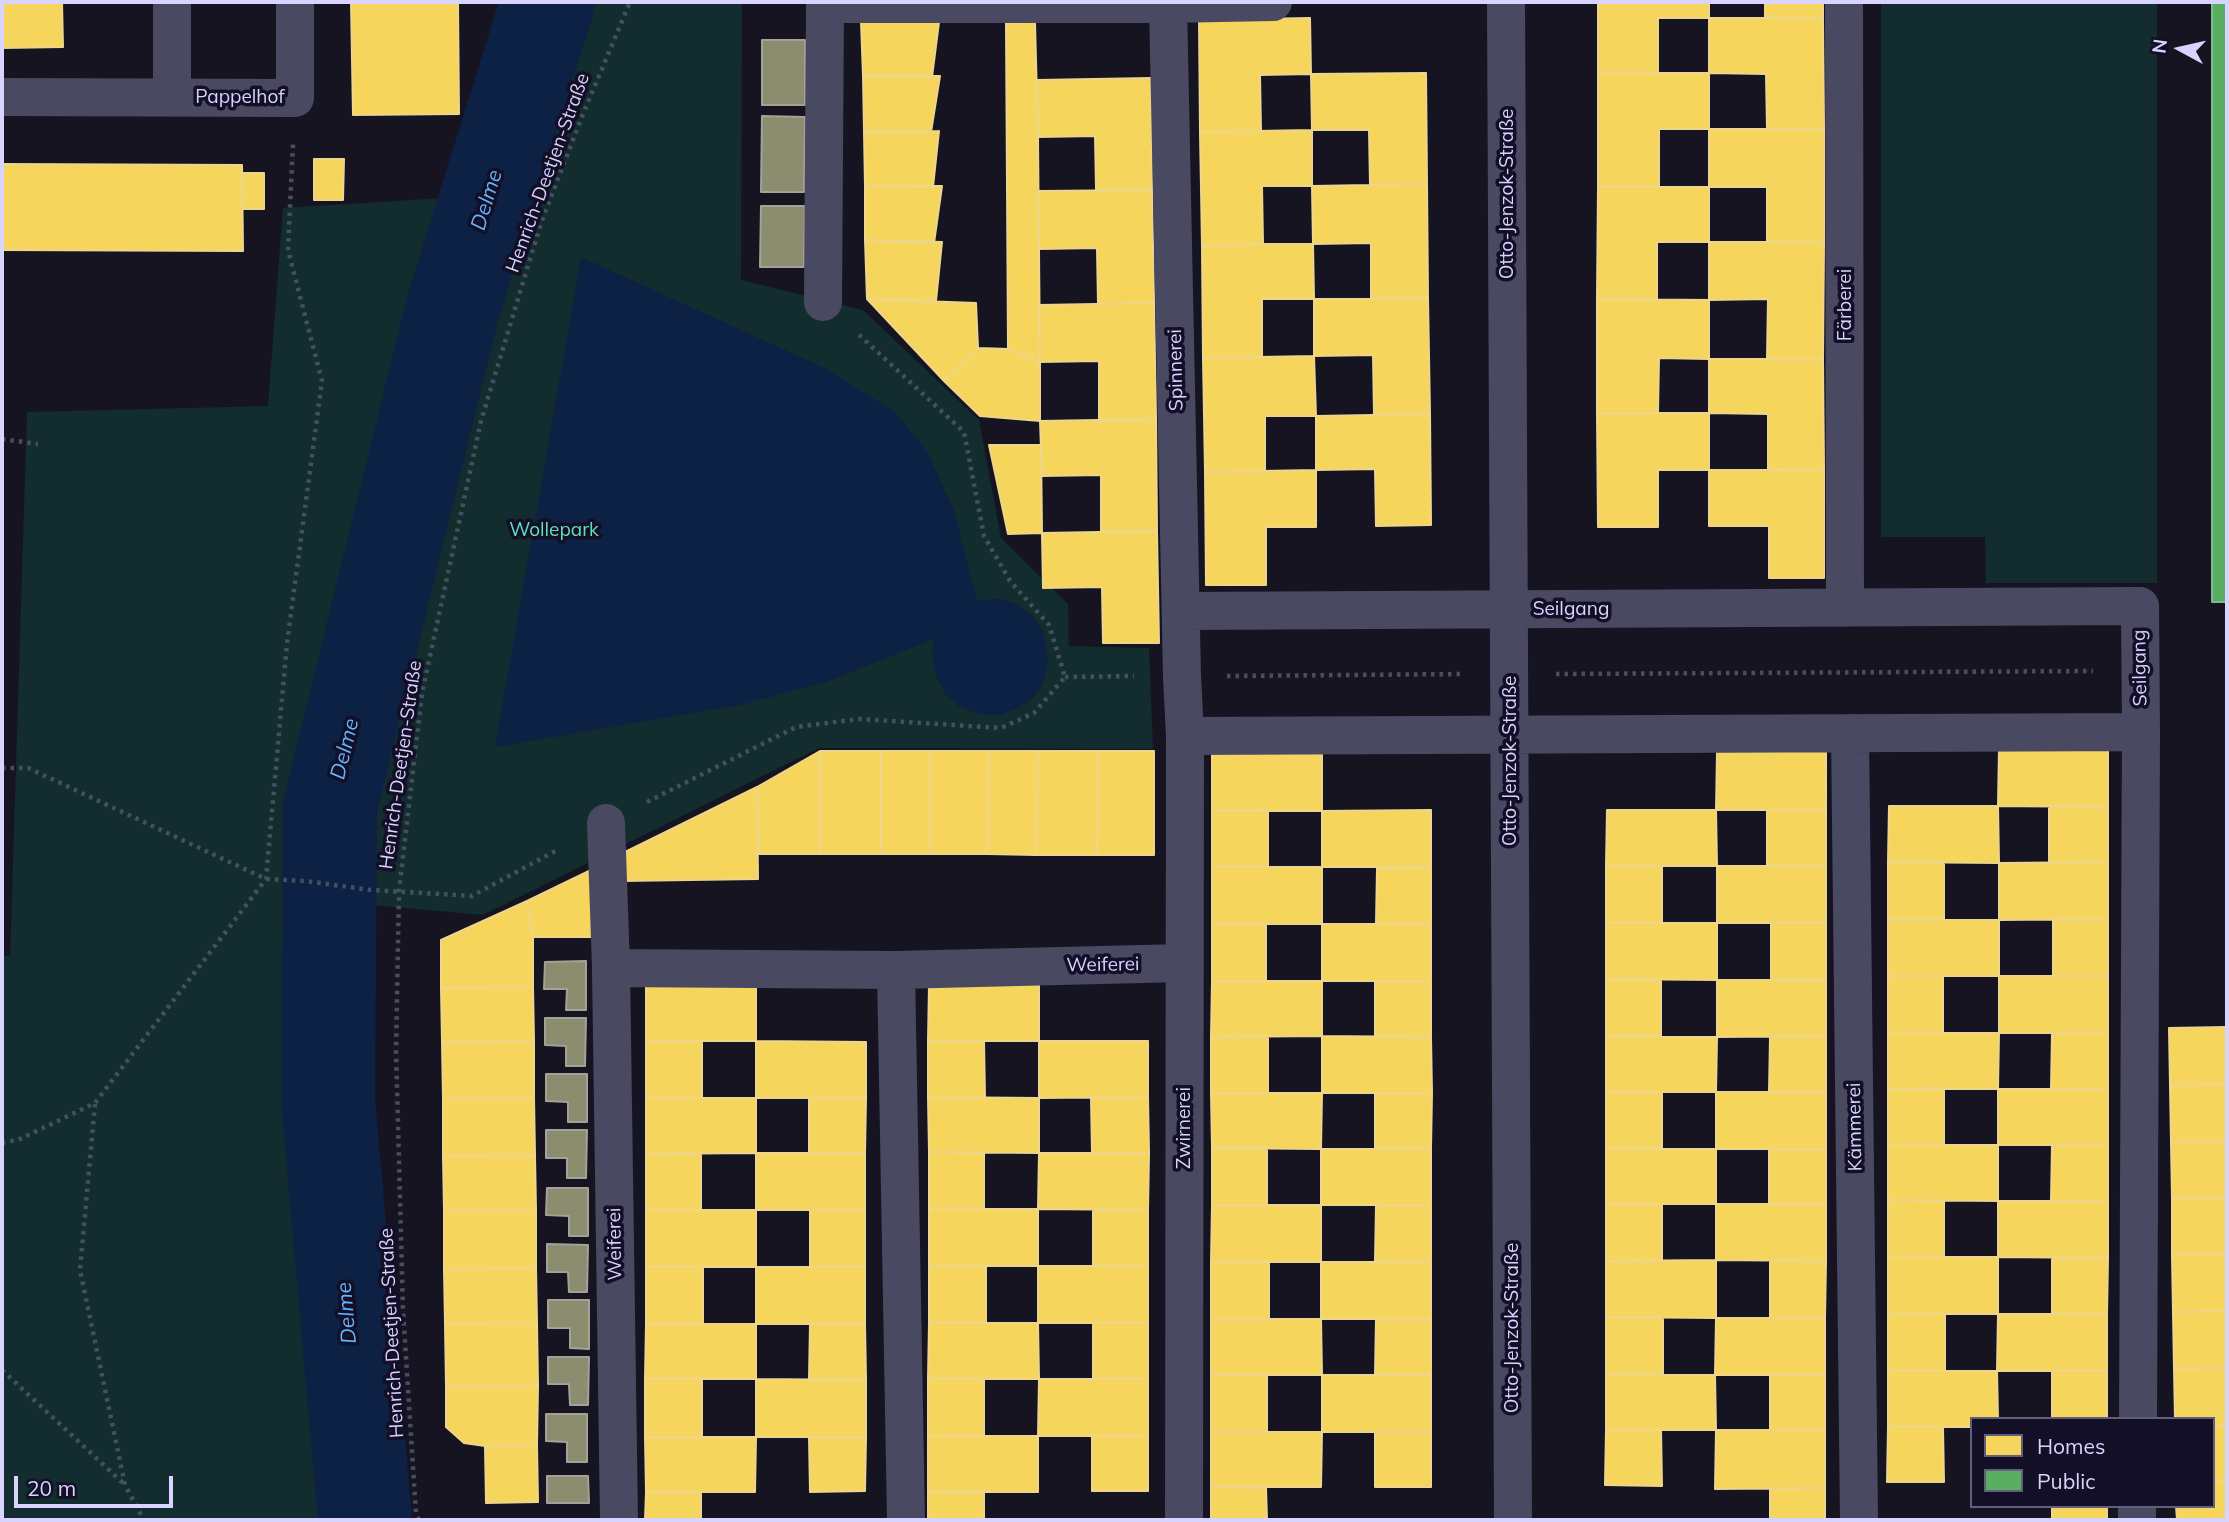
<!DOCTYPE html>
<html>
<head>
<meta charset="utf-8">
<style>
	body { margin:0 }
	#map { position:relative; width:2229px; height:1522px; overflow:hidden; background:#161421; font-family:Mulish,sans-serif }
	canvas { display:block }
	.frame { position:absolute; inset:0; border:4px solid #d9d4ff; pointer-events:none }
	.legend { position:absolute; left:1970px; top:1417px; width:245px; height:91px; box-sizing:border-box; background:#130f26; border:2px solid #625e7d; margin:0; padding:9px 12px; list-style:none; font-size:21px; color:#d9d4ff }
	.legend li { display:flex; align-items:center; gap:14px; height:35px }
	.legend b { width:35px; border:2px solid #625e7d }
	.north { position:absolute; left:2145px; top:14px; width:70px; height:70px; -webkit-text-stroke:5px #130f26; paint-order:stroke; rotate:278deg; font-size:19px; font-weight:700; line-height:28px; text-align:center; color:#d9d4ff }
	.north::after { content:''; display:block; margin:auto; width:24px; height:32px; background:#d9d4ff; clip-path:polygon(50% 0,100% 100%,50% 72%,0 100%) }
	.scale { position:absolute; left:14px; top:1476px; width:159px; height:32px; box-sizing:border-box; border:4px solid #d9d4ff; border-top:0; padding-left:9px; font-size:21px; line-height:24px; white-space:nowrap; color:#d9d4ff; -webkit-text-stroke:5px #130f26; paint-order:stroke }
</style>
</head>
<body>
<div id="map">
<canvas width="2229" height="1522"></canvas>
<div class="frame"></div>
<ul class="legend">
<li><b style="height:19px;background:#f6d55c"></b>Homes</li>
<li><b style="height:19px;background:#5aae61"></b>Public</li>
</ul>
<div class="north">N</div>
<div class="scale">20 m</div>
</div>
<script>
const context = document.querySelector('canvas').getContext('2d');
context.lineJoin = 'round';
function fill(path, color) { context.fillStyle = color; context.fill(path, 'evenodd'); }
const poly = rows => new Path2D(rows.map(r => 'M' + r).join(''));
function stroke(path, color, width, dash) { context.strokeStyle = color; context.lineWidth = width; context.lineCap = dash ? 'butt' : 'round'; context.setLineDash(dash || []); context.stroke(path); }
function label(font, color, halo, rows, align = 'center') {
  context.font = font + ' Mulish,sans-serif'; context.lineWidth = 7; context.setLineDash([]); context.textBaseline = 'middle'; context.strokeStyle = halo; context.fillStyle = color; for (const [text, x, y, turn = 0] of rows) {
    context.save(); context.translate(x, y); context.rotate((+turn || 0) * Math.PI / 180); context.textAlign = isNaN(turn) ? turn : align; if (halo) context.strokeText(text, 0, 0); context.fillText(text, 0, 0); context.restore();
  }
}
const green = poly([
	[500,2,742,2,741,280,863,310,979,420,1001,538,1068,604,1069,646,1149,648,1153,749,819,748,483,915,372,905,376,1233,399,1520,2,1520,2,956,10,956,27,412,268,406,283,208,459,197],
	[1881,2,2157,2,2157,583,1986,583,1985,537,1881,537]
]);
const water = poly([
	[581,257,829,370,896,413,927,451,954,511,977,600,1001,599,1015,604,1033,616,1044,633,1048,664,1042,685,1032,699,1016,709,999,715,979,714,958,706,945,694,935,673,932,652,934,639,826,682,740,705,495,747]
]);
const homes = poly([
	[2,2,62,2,63,47,2,48,2,2],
	[351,2,458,2,459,114,353,115,351,2],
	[1598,2,1709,2,1709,18,1658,18,1658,73,1598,73,1598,2],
	[1765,2,1823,2,1823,18,1765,18,1765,2],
	[1310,18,1311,74,1260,75,1261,131,1200,132,1199,20,1310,18],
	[1709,18,1823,18,1824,129,1767,129,1766,74,1709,73,1709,18],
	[861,22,939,22,932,77,863,76,861,22],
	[1035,22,1038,137,1040,362,1008,349,1006,23,1035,22],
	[1426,73,1427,184,1370,185,1369,130,1312,130,1311,74,1426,73],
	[1598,73,1709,73,1709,129,1659,129,1659,187,1598,187,1598,73],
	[863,76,940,76,931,132,864,131,863,76],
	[1151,78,1152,190,1096,190,1095,136,1038,137,1037,80,1151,78],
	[1709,129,1824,129,1824,242,1767,242,1767,187,1709,187,1709,129],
	[1312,130,1312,186,1262,186,1263,244,1202,246,1200,132,1312,130],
	[939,131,933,187,865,186,864,132,939,131],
	[314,159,344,159,343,200,314,200,314,159],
	[2,164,242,165,243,251,2,250,2,164],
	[243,173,264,173,264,209,242,209,243,173],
	[1427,184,1428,298,1371,298,1371,243,1313,244,1312,186,1427,184],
	[865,186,942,186,934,243,865,240,865,186],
	[1598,187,1709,187,1709,242,1657,242,1657,299,1597,299,1598,187],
	[1152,190,1154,303,1098,304,1097,248,1039,249,1038,191,1152,190],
	[865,240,942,242,936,301,867,299,865,240],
	[1709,242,1824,242,1823,359,1767,359,1768,299,1709,300,1709,242],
	[1263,244,1313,244,1314,299,1262,299,1262,357,1203,358,1202,246,1263,244],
	[1428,298,1430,414,1374,415,1373,355,1314,356,1314,299,1428,298],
	[867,299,976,303,978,348,944,381,867,299],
	[1597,299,1709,300,1709,359,1659,358,1658,413,1597,413,1597,299],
	[1154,303,1156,419,1099,421,1099,361,1040,362,1039,305,1154,303],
	[978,348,1008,349,1040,362,1040,421,980,416,944,381,978,348],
	[1314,356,1316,416,1265,416,1265,471,1205,472,1203,358,1314,356],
	[1709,359,1823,359,1824,470,1768,469,1768,414,1709,413,1709,359],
	[1597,413,1709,413,1709,470,1658,470,1658,527,1598,527,1597,413],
	[1430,414,1431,525,1376,526,1375,469,1316,470,1316,416,1430,414],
	[1156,419,1157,531,1101,531,1101,475,1042,476,1040,421,1156,419],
	[989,445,1041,445,1042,533,1008,534,989,445],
	[1316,470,1316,527,1266,527,1266,585,1206,585,1205,472,1316,470],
	[1709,470,1824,470,1824,578,1769,578,1769,526,1709,526,1709,470],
	[1157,531,1159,643,1103,643,1102,587,1043,588,1042,533,1157,531],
	[1999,748,2108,748,2108,807,1998,806,1999,748],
	[820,751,820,854,759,854,757,787,820,751],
	[820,751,881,751,881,854,820,854,820,751],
	[881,751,930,751,930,854,881,854,881,751],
	[930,751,989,751,988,854,930,854,930,751],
	[989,751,1038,751,1036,855,988,854,989,751],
	[1038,751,1098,751,1097,855,1036,855,1038,751],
	[1098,751,1154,751,1154,855,1097,855,1098,751],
	[1826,751,1826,810,1716,810,1717,752,1826,751],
	[1212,754,1322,754,1322,811,1212,811,1212,754],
	[757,787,758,879,622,881,623,853,757,787],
	[1889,806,1998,806,1999,863,1888,862,1889,806],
	[2049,806,2108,807,2108,862,2049,863,2049,806],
	[1268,810,1268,867,1212,867,1212,811,1268,810],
	[1431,810,1431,867,1322,867,1322,811,1431,810],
	[1607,810,1716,810,1717,866,1606,866,1607,810],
	[1767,810,1826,810,1826,866,1767,866,1767,810],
	[1888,862,1944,862,1944,919,1888,919,1888,862],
	[2108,862,2108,919,1999,920,1999,863,2108,862],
	[1606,866,1662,866,1662,923,1606,923,1606,866],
	[1717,866,1826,866,1826,923,1717,923,1717,866],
	[1212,867,1322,867,1322,924,1212,924,1212,867],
	[1431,867,1431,924,1376,924,1377,868,1431,867],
	[591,870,592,937,533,937,527,901,591,870],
	[527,901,533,937,533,987,441,988,441,940,527,901],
	[1888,919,1999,920,1999,976,1888,976,1888,919],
	[2108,919,2108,976,2053,976,2053,920,2108,919],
	[1606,923,1717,923,1717,980,1606,979,1606,923],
	[1771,923,1826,923,1826,980,1771,979,1771,923],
	[1212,924,1266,924,1266,981,1212,981,1212,924],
	[1322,924,1431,924,1431,981,1322,981,1322,924],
	[1888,976,1943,976,1943,1033,1888,1033,1888,976],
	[1999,976,2108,976,2108,1033,1999,1033,1999,976],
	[1606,979,1661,979,1661,1036,1606,1036,1606,979],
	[1717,980,1826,980,1826,1036,1717,1037,1717,980],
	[1212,981,1322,981,1322,1036,1211,1037,1212,981],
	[1375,981,1431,981,1431,1037,1375,1036,1375,981],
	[929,985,1039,985,1039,1041,928,1041,929,985],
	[646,986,756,986,756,1041,646,1041,646,986],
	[533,987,534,1041,442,1042,441,988,533,987],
	[2227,1027,2227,1084,2170,1085,2169,1028,2227,1027],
	[1888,1033,1999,1033,1998,1089,1888,1089,1888,1033],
	[2052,1033,2108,1033,2108,1089,2051,1089,2052,1033],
	[1268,1036,1268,1093,1211,1093,1211,1037,1268,1036],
	[1322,1036,1431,1037,1432,1093,1322,1093,1322,1036],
	[1606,1036,1717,1037,1716,1092,1606,1092,1606,1036],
	[1826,1036,1826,1092,1769,1092,1770,1037,1826,1036],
	[534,1041,534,1098,443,1099,442,1042,534,1041],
	[646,1041,702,1041,702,1098,646,1098,646,1041],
	[756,1041,866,1042,866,1098,756,1098,756,1041],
	[928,1041,984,1041,985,1098,928,1097,928,1041],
	[1039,1041,1148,1041,1148,1097,1039,1098,1039,1041],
	[2227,1084,2227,1141,2171,1142,2170,1085,2227,1084],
	[1944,1088,1944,1145,1888,1145,1888,1089,1944,1088],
	[1998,1089,2108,1089,2108,1145,1998,1145,1998,1089],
	[1606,1092,1662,1092,1662,1149,1606,1148,1606,1092],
	[1716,1092,1826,1092,1826,1149,1716,1149,1716,1092],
	[1211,1093,1322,1093,1321,1149,1212,1148,1211,1093],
	[1375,1093,1432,1093,1431,1148,1375,1149,1375,1093],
	[928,1097,1039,1098,1039,1153,929,1152,928,1097],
	[1148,1097,1149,1153,1092,1153,1091,1098,1148,1097],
	[534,1098,535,1155,443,1156,443,1099,534,1098],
	[646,1098,756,1098,756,1153,646,1154,646,1098],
	[809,1098,866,1098,865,1153,809,1153,809,1098],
	[2227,1141,2227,1198,2172,1198,2171,1142,2227,1141],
	[1888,1145,1998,1145,1998,1201,1888,1200,1888,1145],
	[2052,1145,2108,1145,2108,1201,2051,1201,2052,1145],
	[1212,1148,1267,1148,1267,1205,1212,1205,1212,1148],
	[1431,1148,1431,1205,1321,1205,1321,1149,1431,1148],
	[1606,1148,1716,1149,1716,1204,1606,1204,1606,1148],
	[1769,1149,1826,1149,1826,1204,1769,1204,1769,1149],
	[929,1152,984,1153,984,1209,929,1209,929,1152],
	[701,1153,701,1210,646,1210,646,1154,701,1153],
	[756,1153,865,1153,865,1210,756,1210,756,1153],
	[1039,1153,1149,1153,1148,1210,1038,1209,1039,1153],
	[535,1155,536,1210,444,1211,443,1156,535,1155],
	[2172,1198,2227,1198,2227,1254,2172,1255,2172,1198],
	[1888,1200,1944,1201,1944,1257,1888,1257,1888,1200],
	[1998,1201,2108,1201,2108,1258,1998,1257,1998,1201],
	[1606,1204,1662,1204,1662,1261,1606,1261,1606,1204],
	[1716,1204,1826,1204,1826,1261,1716,1260,1716,1204],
	[1212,1205,1321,1205,1321,1262,1211,1262,1212,1205],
	[1376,1205,1431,1205,1431,1262,1375,1262,1376,1205],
	[929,1209,1038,1209,1038,1266,929,1266,929,1209],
	[1093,1209,1148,1210,1148,1266,1093,1266,1093,1209],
	[536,1210,536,1268,444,1269,444,1211,536,1210],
	[646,1210,756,1210,756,1267,646,1267,646,1210],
	[810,1210,865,1210,865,1267,810,1267,810,1210],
	[2227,1254,2227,1311,2173,1312,2172,1255,2227,1254],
	[1888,1257,1998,1257,1998,1314,1888,1314,1888,1257],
	[2052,1257,2108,1258,2107,1314,2052,1314,2052,1257],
	[1716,1260,1716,1318,1606,1317,1606,1261,1716,1260],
	[1770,1260,1826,1261,1825,1318,1770,1318,1770,1260],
	[1211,1262,1269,1262,1269,1319,1211,1319,1211,1262],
	[1321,1262,1431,1262,1431,1319,1321,1319,1321,1262],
	[929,1266,986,1266,986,1323,929,1323,929,1266],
	[1038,1266,1148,1266,1148,1323,1038,1323,1038,1266],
	[646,1267,703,1267,703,1324,646,1324,646,1267],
	[756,1267,865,1267,865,1324,756,1324,756,1267],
	[536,1268,537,1323,445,1324,444,1269,536,1268],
	[2227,1311,2227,1368,2174,1369,2173,1312,2227,1311],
	[1888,1314,1945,1314,1945,1371,1888,1371,1888,1314],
	[1998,1314,2107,1314,2107,1371,1997,1371,1998,1314],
	[1606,1317,1663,1317,1663,1374,1606,1374,1606,1317],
	[1716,1318,1825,1318,1825,1375,1715,1375,1716,1318],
	[1211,1319,1321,1319,1322,1375,1211,1375,1211,1319],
	[1376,1319,1431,1319,1431,1375,1375,1375,1376,1319],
	[537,1323,538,1386,446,1387,445,1324,537,1323],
	[929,1323,1038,1323,1039,1379,928,1379,929,1323],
	[1093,1323,1148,1323,1148,1379,1093,1379,1093,1323],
	[646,1324,756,1324,756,1379,645,1379,646,1324],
	[810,1324,865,1324,866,1380,809,1379,810,1324],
	[2227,1368,2227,1425,2213,1425,2213,1419,2175,1419,2174,1369,2227,1368],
	[1888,1371,1997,1371,1998,1419,1972,1419,1972,1427,1888,1427,1888,1371],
	[2052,1371,2107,1371,2107,1419,2052,1419,2052,1371],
	[1606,1374,1715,1375,1716,1430,1606,1430,1606,1374],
	[1211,1375,1267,1375,1267,1432,1211,1432,1211,1375],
	[1322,1375,1431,1375,1431,1432,1322,1432,1322,1375],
	[1770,1375,1825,1375,1825,1430,1770,1430,1770,1375],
	[645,1379,702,1379,702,1437,645,1437,645,1379],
	[756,1379,866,1380,866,1437,756,1437,756,1379],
	[928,1379,984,1379,984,1436,928,1436,928,1379],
	[1039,1379,1148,1379,1148,1436,1038,1436,1039,1379],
	[538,1386,537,1445,485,1446,464,1443,446,1427,446,1387,538,1386],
	[2213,1425,2227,1425,2227,1482,2213,1482,2213,1425],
	[1888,1427,1943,1427,1944,1482,1887,1482,1888,1427],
	[1606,1430,1661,1430,1662,1486,1605,1485,1606,1430],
	[1716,1430,1825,1430,1825,1488,1715,1489,1716,1430],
	[1211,1432,1322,1432,1321,1487,1211,1487,1211,1432],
	[1375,1432,1431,1432,1431,1487,1375,1487,1375,1432],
	[928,1436,1038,1436,1038,1492,928,1492,928,1436],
	[1092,1436,1148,1436,1148,1491,1092,1491,1092,1436],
	[645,1437,756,1437,755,1492,646,1492,645,1437],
	[809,1437,866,1437,865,1491,810,1492,809,1437],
	[537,1445,538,1502,486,1503,485,1446,537,1445],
	[2213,1482,2227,1482,2227,1520,2177,1520,2176,1506,2213,1506,2213,1482],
	[1211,1487,1266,1488,1267,1520,1211,1520,1211,1487],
	[1825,1488,1825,1520,1770,1520,1770,1489,1825,1488],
	[984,1491,984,1520,928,1520,928,1492,984,1491],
	[646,1492,701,1492,701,1520,645,1520,646,1492],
	[2052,1506,2107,1506,2107,1520,2052,1520,2052,1506]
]);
const public = poly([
	[2212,2,2227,2,2227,602,2212,602,2212,2]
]);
const industry = poly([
	[762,40,805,40,805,105,762,105,762,40],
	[762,116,805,117,804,192,761,192,762,116],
	[761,206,805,206,804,267,760,267,761,206],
	[586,961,586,1010,566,1010,567,989,544,989,545,962,586,961],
	[545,1018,586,1018,585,1066,566,1066,566,1046,545,1045,545,1018],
	[546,1074,587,1074,587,1122,568,1122,568,1102,546,1101,546,1074],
	[546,1130,587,1130,586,1178,567,1178,567,1158,546,1158,546,1130],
	[547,1188,588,1188,588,1236,569,1236,569,1216,546,1215,547,1188],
	[547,1244,588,1245,587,1292,569,1292,568,1272,547,1272,547,1244],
	[548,1300,589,1300,589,1349,570,1348,570,1328,548,1328,548,1300],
	[548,1357,589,1357,588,1405,570,1405,569,1384,548,1384,548,1357],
	[546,1414,587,1414,587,1462,567,1462,567,1442,546,1441,546,1414],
	[547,1476,588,1476,589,1503,547,1503,547,1476]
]);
const river = poly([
	[365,1520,328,1100,330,807,453,307,548,2]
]);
const path = poly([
	[2,439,38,444],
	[1556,674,2093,671],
	[1227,676,1463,674],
	[1065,677,1134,676],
	[2,768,28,768,266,879,306,881,370,890,472,896,559,849],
	[647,802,796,727,859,719,1001,728,1034,713,1065,677,1049,625,1010,581,984,536,964,432,857,333],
	[95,1104,80,1270,125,1485,144,1520],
	[2,1143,20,1139,95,1103,266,879,287,643,322,381,288,250,293,144],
	[2,1370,124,1484],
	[419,1520,416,1514,403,1310,396,1050,399,891,422,693,481,421,541,223,583,114,630,2]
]);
const street = poly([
	[1506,2,1513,1520],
	[1844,2,1845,608],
	[1168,4,1273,2],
	[2,97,295,98,295,2],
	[172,97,172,2],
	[823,302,825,4,1168,4,1182,676,1185,736,1184,1520],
	[1181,611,2140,606,2141,732,1185,736],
	[1850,733,1859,1520],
	[606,823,611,968,619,1520],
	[611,968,896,970,1183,963],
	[896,970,906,1520],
	[2138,1419,2141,732],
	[2137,1520,2137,1506]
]);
const streetNames = [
	["Pappelhof",240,97],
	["Henrich-Deetjen-Straße",548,173,-70],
	["Otto-Jenzok-Straße",1507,194,-90],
	["Färberei",1845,305,-90],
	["Spinnerei",1176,370,-91],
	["Seilgang",1571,609],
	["Seilgang",2140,668,-91],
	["Otto-Jenzok-Straße",1510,761,-90],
	["Henrich-Deetjen-Straße",401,765,-82],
	["Weiferei",1103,965,-1],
	["Kämmerei",1855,1127,-91],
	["Zwirnerei",1184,1128,-90],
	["Weiferei",615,1244,-91],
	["Otto-Jenzok-Straße",1512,1328,-90],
	["Henrich-Deetjen-Straße",392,1333,-93]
];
const parkNames = [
	["Wollepark",554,530]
];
const waterNames = [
	["Delme",487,200,-73],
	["Delme",345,749,-76],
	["Delme",347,1313,-95]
];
fill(green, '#132c2d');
fill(water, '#0d2144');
fill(homes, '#f6d55c');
stroke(homes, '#edd58d', 2);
fill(public, '#5aae61');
stroke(public, '#80b990', 2);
fill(industry, '#8c8c6e');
stroke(industry, '#a3a29a', 2);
stroke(river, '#0d2144', 94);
stroke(path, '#44505f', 4.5, [3.5, 5]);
stroke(street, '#4a4962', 38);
label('19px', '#d9d4ff', '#130f26', streetNames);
label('19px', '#5fe0c0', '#130f26', parkNames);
label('italic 21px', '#62b6ff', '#130f26', waterNames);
</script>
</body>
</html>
